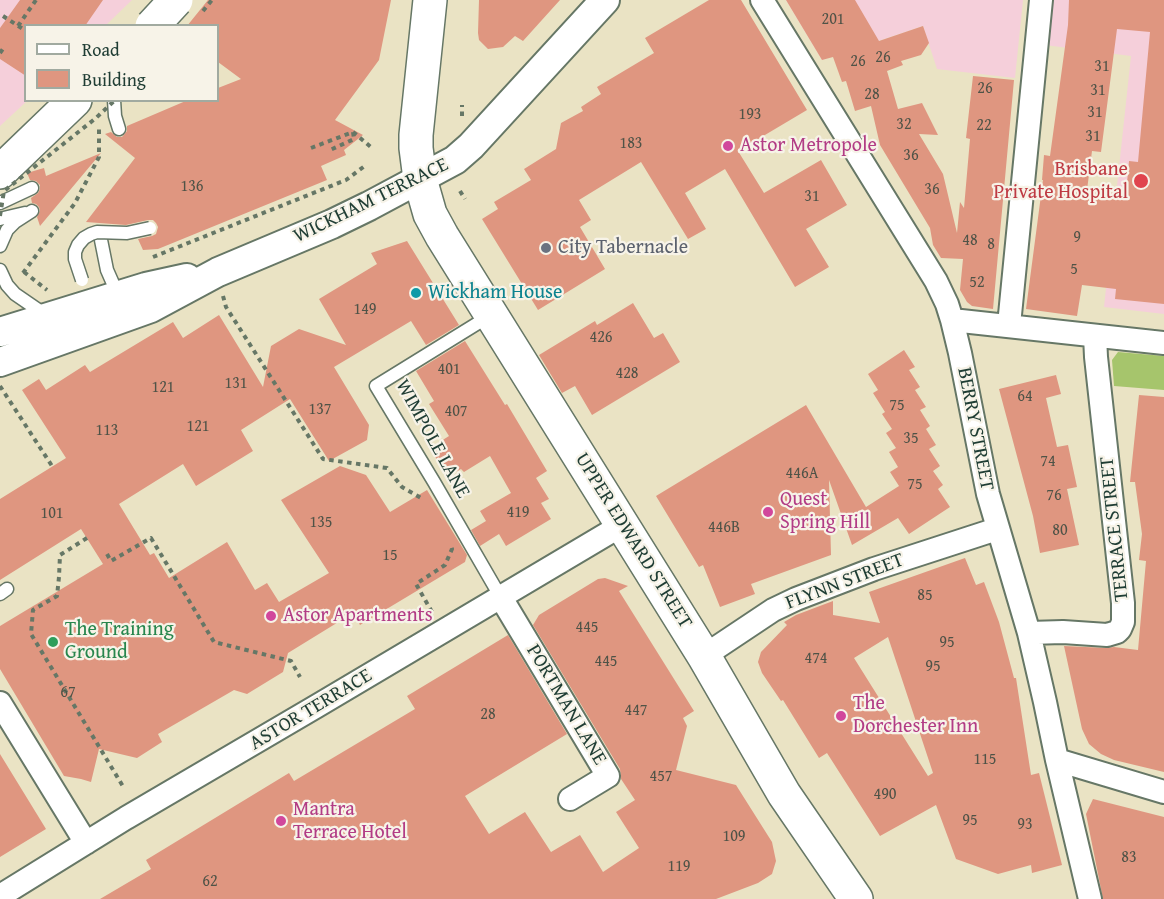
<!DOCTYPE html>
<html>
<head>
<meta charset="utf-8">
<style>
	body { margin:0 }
	#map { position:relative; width:1164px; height:899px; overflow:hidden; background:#eae3c4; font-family:"Gentium Book Plus",serif }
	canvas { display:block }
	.legend { position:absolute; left:24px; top:24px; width:195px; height:78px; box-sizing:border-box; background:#f7f3e8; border:2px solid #a1aaa0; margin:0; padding:8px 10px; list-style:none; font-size:18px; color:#1f3d34 }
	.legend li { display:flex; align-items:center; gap:12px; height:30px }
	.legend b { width:30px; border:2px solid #a1aaa0 }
</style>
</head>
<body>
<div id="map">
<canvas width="1164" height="899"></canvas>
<ul class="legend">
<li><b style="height:8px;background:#fff"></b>Road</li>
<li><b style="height:16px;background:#df9680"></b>Building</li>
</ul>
</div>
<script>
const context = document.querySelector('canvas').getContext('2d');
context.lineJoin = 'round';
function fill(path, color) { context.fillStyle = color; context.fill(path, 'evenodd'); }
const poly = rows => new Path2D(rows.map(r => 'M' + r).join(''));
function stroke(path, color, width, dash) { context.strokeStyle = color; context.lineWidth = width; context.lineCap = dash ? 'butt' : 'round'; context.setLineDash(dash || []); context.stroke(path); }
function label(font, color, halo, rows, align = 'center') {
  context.font = font + ' "Gentium Book Plus",serif'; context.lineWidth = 4.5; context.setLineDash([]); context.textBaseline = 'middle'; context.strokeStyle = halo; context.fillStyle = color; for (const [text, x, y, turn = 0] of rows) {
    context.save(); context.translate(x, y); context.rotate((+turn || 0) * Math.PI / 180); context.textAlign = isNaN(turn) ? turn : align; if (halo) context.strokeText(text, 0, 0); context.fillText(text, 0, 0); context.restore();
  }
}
const built = poly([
	[0,0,132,0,106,25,26,26,26,100,27,101,0,126],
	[786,0,1023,0,1015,78,937,69,923,26,822,60],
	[1047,0,1164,0,1164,314,1104,307,1131,56,1045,45]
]);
const green = poly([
	[1118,352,1164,356,1164,390,1114,386,1112,360]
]);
const building = poly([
	[20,0,103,0,85,26,26,26,26,76,0,59,0,28],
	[208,0,391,0,379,60,335,120,363,135,344,150,346,155,321,166,327,180,158,249,143,250,138,239,152,236,156,234,158,227,156,223,153,220,148,220,126,225,86,222,135,158,105,134,111,132,117,137,122,137,127,131,127,126,188,100,218,100,218,88,241,79,218,62,218,26,187,26],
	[479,0,560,0,523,41,515,36,503,47,488,49,479,40,478,33],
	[709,0,741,0,807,110,738,151,764,193,821,160,847,205,806,229,829,267,795,287,725,169,685,193,706,229,688,239,641,162,579,200,591,220,580,227,605,269,538,310,482,219,498,209,494,202,531,180,524,169,556,149,561,123,583,111,581,107,601,94,597,87,654,53,645,38],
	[786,0,855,0,879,41,923,26,929,43,921,55,901,61,903,65,887,71,898,109,922,103,938,135,919,134,943,174,957,233,960,202,964,208,970,139,966,138,973,76,1014,80,993,309,972,306,967,302,960,290,963,259,941,258,933,245,930,228,880,145,871,106,855,111,846,81,842,82,833,57,822,60],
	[1069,0,1164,0,1164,304,1115,299,1116,289,1082,285,1077,316,1026,309,1043,180,1042,180,1044,155,1050,156,1068,25],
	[1117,29,1150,32,1138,162,1129,161,1126,194,1087,190,1092,151,1101,152],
	[101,153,40,226,37,217,40,211,39,207,36,204,32,203,31,198,38,193,40,189,40,185,36,181,30,180,27,173,44,168,46,176],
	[407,241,459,325,426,345,411,321,334,367,369,425,367,440,329,461,290,399,241,430,253,451,196,486,183,464,119,504,150,555,154,553,169,578,227,542,255,590,267,583,279,602,329,573,281,500,340,466,366,475,390,512,427,490,467,555,465,562,360,625,353,613,288,653,283,672,247,694,234,690,158,734,162,742,137,758,99,749,91,782,81,779,64,776,0,669,0,626,103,564,81,529,0,580,0,499,66,458,22,390,39,379,46,390,85,365,90,372,173,322,183,338,219,315,263,387,271,346,299,329,346,345,319,299,377,264,371,253],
	[633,303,654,338,663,333,680,362,592,415,575,386,562,393,539,355,595,321,597,325],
	[465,341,505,405,507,404,547,471,536,478,549,499,541,503,551,519,506,546,499,534,480,546,471,530,486,521,480,511,511,493,490,456,464,472,461,469,447,477,430,448,449,436,429,404,434,401,416,371],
	[904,350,915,367,909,370,920,387,915,390,926,407,920,410,930,426,926,429,936,445,929,449,940,466,933,471,943,485,938,489,950,507,909,534,898,518,852,545,829,480,831,555,751,584,755,594,720,607,703,565,699,567,656,496,806,405,866,507,899,486,890,472,898,467,889,452,896,448,886,433,892,429,882,414,885,412,873,393,878,390,868,374],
	[1056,375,1061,394,1046,398,1057,447,1068,445,1077,487,1067,489,1079,545,1040,553,1033,516,999,389],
	[1139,395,1164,397,1164,772,1114,760,1101,754,1089,744,1082,729,1064,646,1106,648,1114,647,1138,650,1146,561,1139,560,1142,534,1135,482,1130,482],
	[965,558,976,585,984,582,999,622,1014,678,1016,678,1031,775,1039,773,1062,865,1032,873,1031,865,998,874,956,859,936,805,880,836,827,753,819,758,783,700,781,701,762,673,758,662,761,652,787,625,784,622,796,615,833,601,833,615,880,623,869,592],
	[888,637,933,773,928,776,854,658],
	[605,578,628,586,619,591,694,711,683,718,687,726,676,770,736,785,772,842,776,861,772,874,758,883,716,899,100,899,151,869,146,860,289,773,294,781,415,709,407,696,508,635,567,734,465,796,489,834,525,812,551,852,580,835,603,872,639,848,616,812,635,800,621,779,620,769,533,625,539,615,598,579],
	[0,754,46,829,0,857],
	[1093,799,1164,817,1164,899,1103,899,1086,814]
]);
const path = poly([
	[203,11,212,0],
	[3,16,26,31],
	[18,26,36,0],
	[0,53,5,46],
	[462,116,462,105],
	[353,132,372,148],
	[311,148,353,132,354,139,330,150],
	[460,191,465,199],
	[153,257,346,180,366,165],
	[24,272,47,290],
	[23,273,75,203,99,157,99,129],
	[223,296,226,307,323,459,387,468,402,487,423,499],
	[0,386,52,466],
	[87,538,60,555,59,577,57,596,33,610,31,634,124,788],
	[107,554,111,561,151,538,214,642,291,661,300,677],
	[432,612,416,584,445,565,452,549,451,546]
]);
const service = poly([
	[114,100,115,116,119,129],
	[0,203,32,188],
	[0,219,25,213],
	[101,240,107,270,118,295],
	[0,246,7,230,15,222,32,211],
	[0,270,7,285,15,294,47,316],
	[491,315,376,386,434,482,500,596],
	[0,594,7,589]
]);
const minor = poly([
	[762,0,936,281,947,304,952,320,960,353,988,494,1029,633,1045,702,1057,760,1090,899],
	[952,320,1164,343],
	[1009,325,1041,0],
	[500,596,608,776,570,799],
	[1029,633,1063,632,1107,635,1117,632,1120,629,1123,622,1123,603,1096,357,1095,336],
	[704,656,773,610,796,599,874,569,997,529],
	[0,703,86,843],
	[1057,760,1164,792],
	[0,896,126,818,317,706,622,525]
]);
const tertiary = poly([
	[0,332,146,287,187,278],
	[0,362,151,308,218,272,332,224,369,206,455,160,471,146,605,0]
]);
const secondary = poly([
	[430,0,416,135,416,148,420,179,430,214,442,236,704,656,784,794,856,899]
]);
const primary = poly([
	[0,172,75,100]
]);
const pathBridge = poly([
	[0,216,4,191,96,118,115,100]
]);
const serviceBridge = poly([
	[82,280,75,259,75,252,78,245,84,238,91,234,97,232,127,233,150,228]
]);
const primaryBridge = poly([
	[152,26,176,0]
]);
const markers = [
	[728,146,6,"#d1479c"],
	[1141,181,8,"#e0444e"],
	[546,248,6,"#6b7280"],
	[416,293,6,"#0f9aa8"],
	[768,512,6,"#d1479c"],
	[271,616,6,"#d1479c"],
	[53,642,6,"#2e9e5b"],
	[841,716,6,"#d1479c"],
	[281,821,6,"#d1479c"]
];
const numberNames = [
	["201",833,20],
	["26",883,58],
	["26",858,62],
	["31",1102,67],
	["26",985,89],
	["31",1098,91],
	["28",872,95],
	["31",1095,113],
	["193",750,115],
	["32",904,125],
	["22",984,126],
	["31",1093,137],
	["183",631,144],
	["36",911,156],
	["136",192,187],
	["36",932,190],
	["31",812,197],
	["9",1077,238],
	["48",970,241],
	["8",991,245],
	["5",1074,270],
	["52",977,283],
	["149",365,310],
	["426",601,338],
	["401",449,370],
	["428",627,374],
	["131",236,384],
	["121",163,388],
	["64",1025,397],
	["75",897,406],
	["137",320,410],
	["407",456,412],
	["121",198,427],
	["113",107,431],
	["35",911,439],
	["74",1048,462],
	["446A",802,474],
	["75",915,485],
	["76",1054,496],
	["419",518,513],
	["101",52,514],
	["135",321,523],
	["446B",724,528],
	["80",1060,531],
	["15",390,556],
	["85",925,596],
	["445",587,628],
	["95",947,643],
	["474",816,659],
	["445",606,662],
	["95",933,667],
	["67",68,693],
	["447",636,711],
	["28",488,715],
	["115",985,760],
	["457",661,777],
	["490",885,795],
	["95",970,821],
	["93",1025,825],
	["109",734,837],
	["83",1129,858],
	["119",679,867],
	["62",210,882]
];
const hotelNames = [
	["Astor Metropole",740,146],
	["Quest",780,500],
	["Spring Hill",780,523],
	["Astor Apartments",283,616],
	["The",853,704],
	["Dorchester Inn",853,727],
	["Mantra",293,810],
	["Terrace Hotel",293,833]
];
const healthNames = [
	["Brisbane",1128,170],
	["Private Hospital",1128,193]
];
const streetNames = [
	["WICKHAM TERRACE",371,201,-26],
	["BERRY STREET",975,429,79],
	["WIMPOLE LANE",432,439,61],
	["TERRACE STREET",1115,529,-96],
	["UPPER EDWARD STREET",633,541,58],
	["FLYNN STREET",845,582,-21],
	["PORTMAN LANE",566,705,59],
	["ASTOR TERRACE",311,710,-31]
];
const worshipNames = [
	["City Tabernacle",558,248]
];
const cultureNames = [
	["Wickham House",428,293]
];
const leisureNames = [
	["The Training",65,630],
	["Ground",65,653]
];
fill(built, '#f5cfda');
fill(green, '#a6c56c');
fill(building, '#df9680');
stroke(service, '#676', 15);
stroke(minor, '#676', 26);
stroke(tertiary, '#676', 32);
stroke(secondary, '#676', 36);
stroke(primary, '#676', 36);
stroke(path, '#676', 4, [4.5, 4.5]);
stroke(service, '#fff', 12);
stroke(minor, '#fff', 22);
stroke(tertiary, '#fff', 28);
stroke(secondary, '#fff', 33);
stroke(primary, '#fff', 33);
stroke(serviceBridge, '#676', 15, []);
stroke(primaryBridge, '#676', 36, []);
stroke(pathBridge, '#676', 4, [4.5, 4.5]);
stroke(serviceBridge, '#fff', 12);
stroke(primaryBridge, '#fff', 33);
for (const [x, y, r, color] of markers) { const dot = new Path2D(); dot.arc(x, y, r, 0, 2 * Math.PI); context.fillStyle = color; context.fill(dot); stroke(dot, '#f7f3e8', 2); }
label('16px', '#4f5347', null, numberNames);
label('20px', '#b23c85', '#f7f3e8', hotelNames, 'left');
label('20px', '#be3a42', '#f7f3e8', healthNames, 'right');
label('20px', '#1f3d34', '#f7f3e8', streetNames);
label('20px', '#5b616d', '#f7f3e8', worshipNames, 'left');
label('20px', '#0d838f', '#f7f3e8', cultureNames, 'left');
label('20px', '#27864d', '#f7f3e8', leisureNames, 'left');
</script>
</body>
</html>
